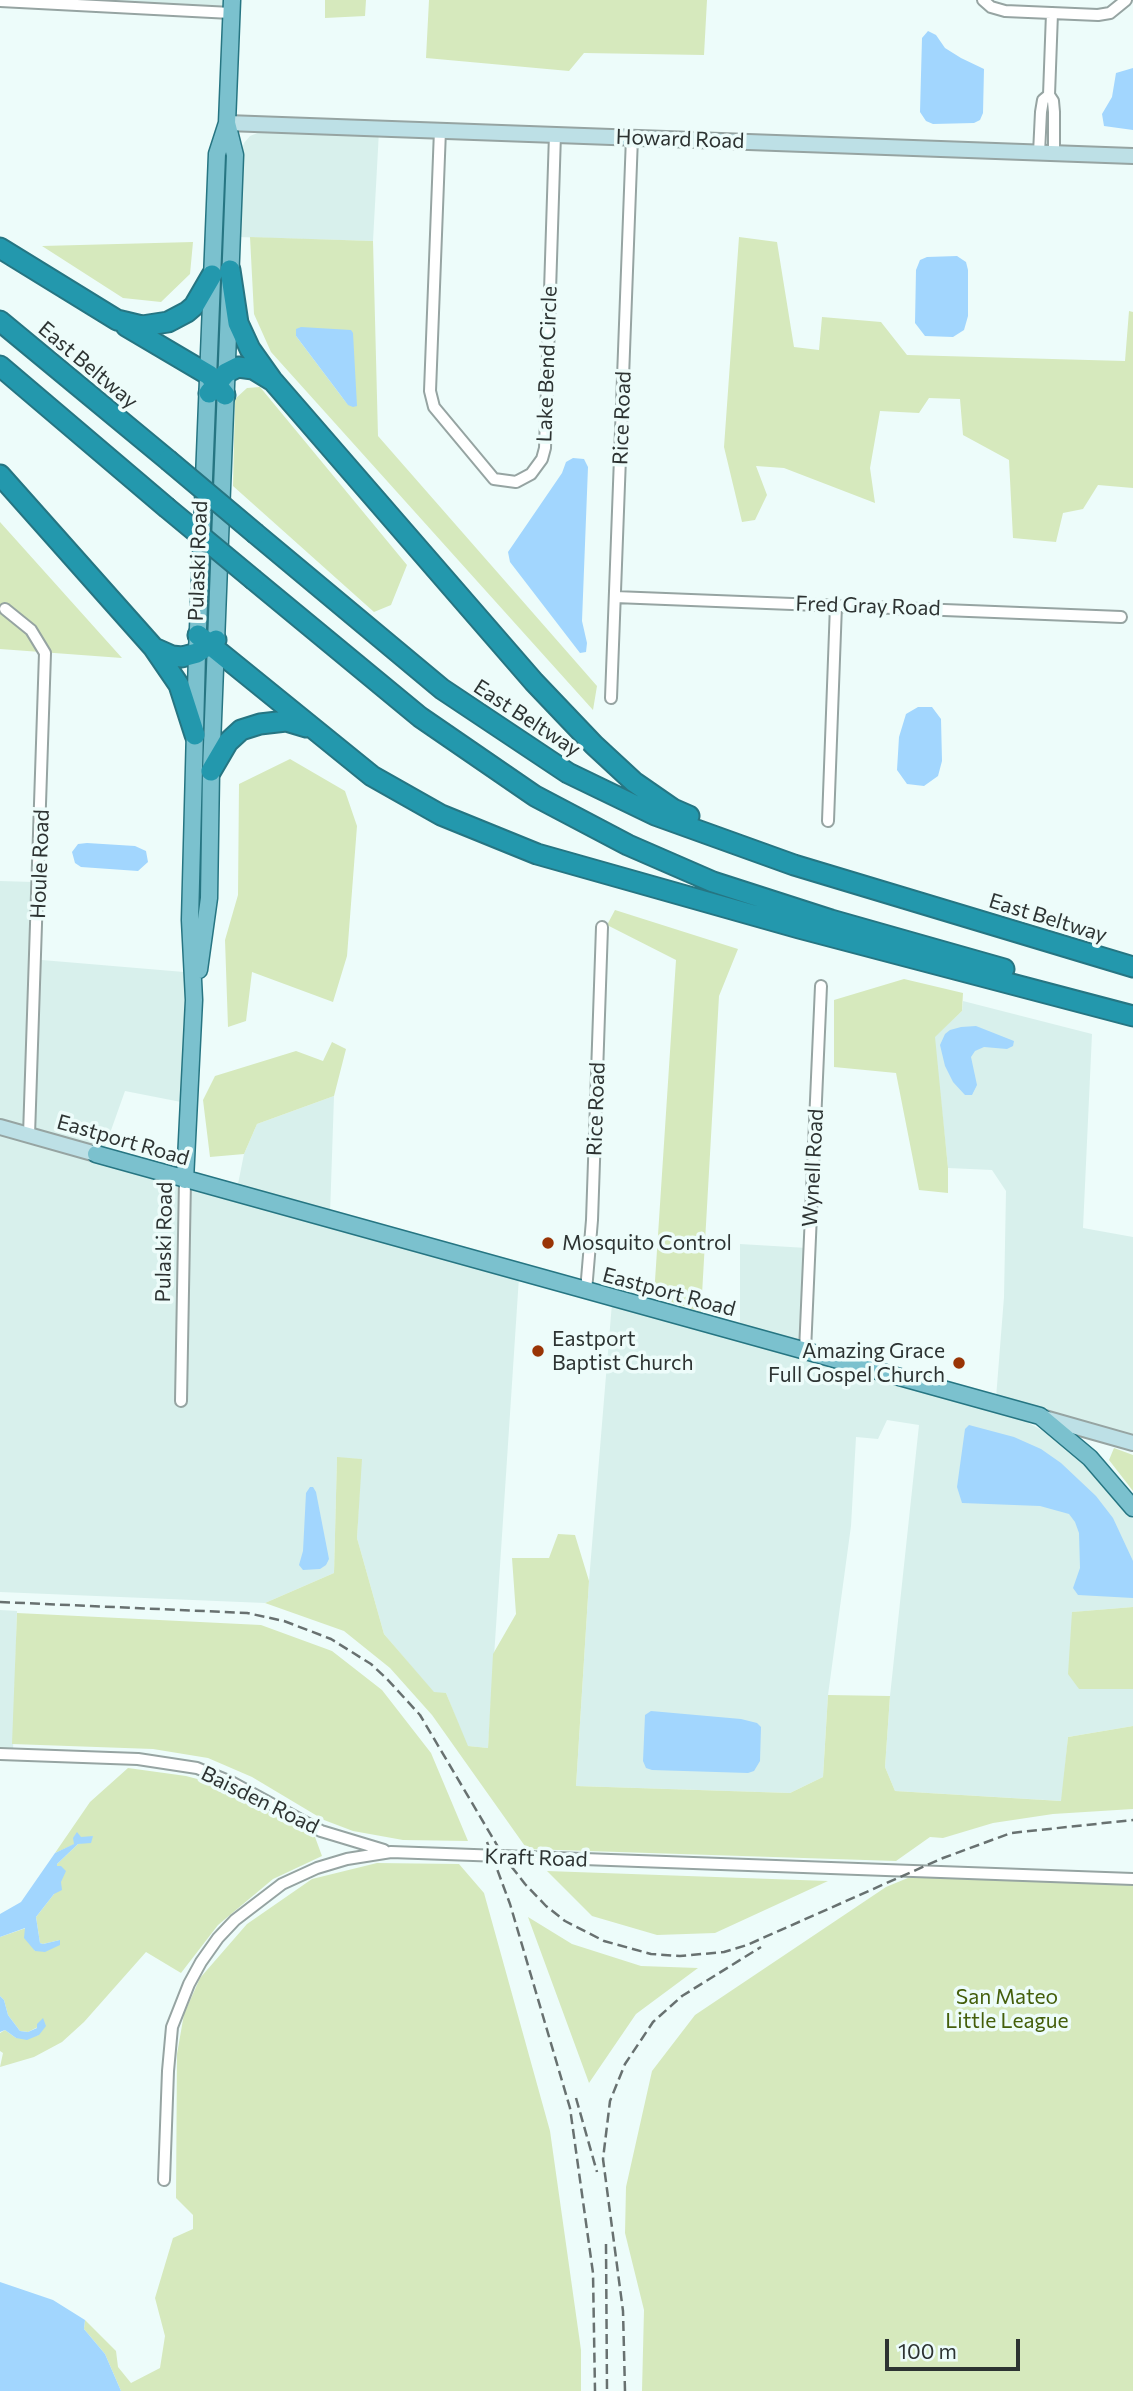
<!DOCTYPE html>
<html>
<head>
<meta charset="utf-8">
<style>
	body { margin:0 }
	#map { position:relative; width:1133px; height:2391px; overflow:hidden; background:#edfcfa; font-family:Commissioner,sans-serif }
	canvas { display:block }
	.scale { position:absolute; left:885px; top:2339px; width:135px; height:32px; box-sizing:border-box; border:4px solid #2d3332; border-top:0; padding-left:9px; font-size:21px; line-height:24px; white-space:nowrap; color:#2d3332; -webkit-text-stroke:5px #edfcfa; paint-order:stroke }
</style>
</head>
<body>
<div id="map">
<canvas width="1133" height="2391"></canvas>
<div class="scale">100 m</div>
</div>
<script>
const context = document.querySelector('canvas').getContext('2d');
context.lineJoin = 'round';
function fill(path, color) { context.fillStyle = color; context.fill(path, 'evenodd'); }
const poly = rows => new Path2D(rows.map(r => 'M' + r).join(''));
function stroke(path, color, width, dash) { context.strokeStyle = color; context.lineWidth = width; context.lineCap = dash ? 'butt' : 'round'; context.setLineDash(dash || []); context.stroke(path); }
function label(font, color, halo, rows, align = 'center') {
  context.font = font + ' Commissioner,sans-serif'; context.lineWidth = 7; context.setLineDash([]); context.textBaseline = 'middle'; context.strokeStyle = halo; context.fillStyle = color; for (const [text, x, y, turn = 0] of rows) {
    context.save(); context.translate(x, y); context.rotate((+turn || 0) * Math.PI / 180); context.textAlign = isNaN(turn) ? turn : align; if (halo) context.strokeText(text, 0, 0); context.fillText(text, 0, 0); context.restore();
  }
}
const built = poly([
	[94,0,223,0,223,8],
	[311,131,379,131,373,241,237,237,240,154,244,143,250,136,260,132],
	[0,881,33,882,30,959,184,972,185,991,181,1102,125,1091,104,1150,25,1129,0,1119],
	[963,1001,1092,1034,1083,1228,1133,1237,1133,1438,996,1398,1004,1297,1006,1191,992,1170,948,1168,934,1037,962,1011],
	[334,1096,330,1215,267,1196,238,1184,244,1154,257,1124],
	[0,1134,197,1192,519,1277,488,1748,467,1746,446,1693,434,1693,384,1634,357,1538,361,1459,337,1458,334,1573,265,1603,0,1592],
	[740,1244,807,1248,802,1346,740,1329],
	[612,1303,998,1410,1023,1420,1051,1435,1079,1456,1118,1497,1133,1519,1133,1607,1073,1612,1079,1689,1133,1689,1133,1726,1068,1737,1062,1801,895,1791,885,1767,890,1696,919,1425,887,1420,878,1439,856,1437,851,1526,828,1695,823,1777,790,1793,576,1786,589,1581],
	[0,1610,17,1611,13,1751,0,1750]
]);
const green = poly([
	[325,0,366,0,365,16,325,18],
	[429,0,707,0,704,55,584,53,569,71,426,58],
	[250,237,373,241,378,436,597,686,593,710,271,352,254,314],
	[296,329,348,405,296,336],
	[739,237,777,242,794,347,819,350,822,317,881,322,907,355,1125,361,1129,311,1133,312,1133,488,1098,485,1083,509,1063,513,1056,542,1013,538,1009,460,963,435,960,399,929,398,919,413,880,411,870,468,875,503,784,468,756,466,767,495,755,520,742,522,724,447],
	[193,242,190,274,161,302,123,298,42,246],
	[260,387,407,565,391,605,374,612,233,486,235,399,247,388],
	[0,522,122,658,0,649],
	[290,759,345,791,357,826,347,956,333,1002,252,972,246,1021,228,1027,225,940,238,895,239,784],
	[615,910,738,949,719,996,701,1312,654,1296,676,960,607,925],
	[904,979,963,993,962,1011,935,1037,948,1168,948,1193,919,1190,896,1073,834,1067,834,1000],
	[332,1042,346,1049,334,1096,257,1124,244,1154,210,1157,203,1100,215,1076,296,1051,323,1061],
	[1114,1448,1133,1455,1133,1491,1109,1460],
	[337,1457,362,1459,357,1538,384,1634,434,1692,446,1693,468,1746,488,1748,493,1654,516,1614,512,1558,549,1558,558,1534,575,1535,589,1581,576,1786,790,1793,823,1777,828,1695,890,1696,885,1767,895,1791,1061,1801,1068,1737,1133,1726,1133,1809,1053,1814,993,1823,943,1838,930,1837,896,1861,527,1849,432,1715,390,1668,344,1631,265,1603,334,1573],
	[1133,1607,1133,1689,1079,1689,1068,1674,1072,1612],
	[17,1613,261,1625,332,1651,382,1690,431,1753,468,1841,403,1840,353,1831,324,1820,252,1777,208,1758,153,1749,12,1744],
	[128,1768,186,1776,220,1785,315,1837,322,1856,273,1879,218,1925,181,1973,146,1952,84,2022,62,2042,34,2057,0,2067,3,2053,0,2051,0,2033,5,2030,16,2038,39,2035,38,2024,38,2027,28,2032,20,2031,8,2015,4,2000,0,1996,0,1937,26,1928,35,1951,60,1940,43,1944,40,1943,36,1917,54,1894,57,1864,78,1844,86,1842,93,1836,55,1853,90,1802],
	[377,1863,459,1864,484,1893,550,2131,581,2350,581,2391,121,2391,105,2354,84,2329,85,2320,116,2351,118,2367,131,2383,160,2368,165,2336,155,2298,173,2238,193,2229,193,2215,176,2198,177,2054,184,2014,200,1978,247,1924,312,1879],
	[547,1871,828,1881,715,1933,657,1935,592,1916],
	[915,1875,1133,1882,1133,2391,642,2391,644,2310,625,2233,626,2187,652,2071,695,2015,886,1887],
	[528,1917,572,1944,641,1966,698,1968,636,2014,589,2083]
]);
const water = poly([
	[928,31,936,35,945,48,961,58,984,69,983,113,980,120,974,123,933,124,926,121,920,112,922,38],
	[1133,68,1133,130,1104,126,1102,114,1112,97,1116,73],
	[957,256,966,262,968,270,968,316,964,330,953,337,925,336,915,323,916,270,920,260,927,257],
	[301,327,351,330,353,333,357,406,353,407,348,405,296,336,296,329],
	[573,458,584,459,588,467,582,621,587,643,586,652,580,653,510,562,508,552,562,473,566,462],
	[918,707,932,707,941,719,942,761,938,776,924,786,907,784,897,770,899,737,906,714],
	[87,843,135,846,146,851,148,862,138,871,81,867,75,863,72,852,78,844],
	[976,1026,1014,1041,1013,1046,1007,1049,984,1047,975,1051,971,1057,977,1085,972,1095,965,1095,953,1082,945,1066,940,1045,945,1034,950,1030,961,1027],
	[969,1425,1014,1437,1041,1449,1061,1463,1096,1496,1113,1518,1133,1561,1133,1598,1078,1595,1073,1588,1080,1568,1079,1533,1075,1522,1069,1514,1040,1506,962,1503,957,1487,965,1429],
	[310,1487,313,1487,316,1492,329,1559,326,1565,320,1569,303,1570,299,1565,303,1551,306,1493],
	[651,1711,741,1719,757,1723,761,1727,760,1761,754,1771,748,1773,652,1770,646,1768,643,1761,645,1715],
	[77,1832,81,1837,93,1836,91,1843,78,1844,57,1864,57,1866,61,1866,66,1871,61,1882,62,1890,54,1894,36,1917,40,1943,43,1944,60,1940,60,1945,45,1952,35,1951,24,1938,25,1928,0,1937,0,1914,21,1902,55,1853,74,1844,73,1838],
	[0,1996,4,2000,8,2015,20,2031,28,2032,37,2028,37,2024,43,2018,46,2026,39,2035,27,2040,16,2038,5,2030,0,2032],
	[0,2282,53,2300,85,2320,84,2329,105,2354,121,2391,0,2391]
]);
const street = poly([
	[983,0,991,7,1005,11,1098,15,1110,13,1126,0],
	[0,1,231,13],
	[1052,13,1049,95,1053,101,1054,112,1054,153],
	[440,130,430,391,434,407,494,479,516,482,531,474,542,459,545,448,555,134],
	[1039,153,1041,112,1043,100,1049,95],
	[615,597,1121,617],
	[5,609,31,630,45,653,29,1135],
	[611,698,632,137],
	[828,821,836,605],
	[586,1291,592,1220,602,927],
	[805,1351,821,986],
	[181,1401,185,1180],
	[0,1754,138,1759,197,1768,231,1782,321,1831,384,1850],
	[164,2180,168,2071,172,2027,189,1984,201,1962,218,1938,235,1920,282,1884,317,1868,347,1859,391,1852,1133,1879]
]);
const secondary = poly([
	[227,123,1133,156],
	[0,1127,96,1154],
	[1041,1417,1133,1443]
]);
const primary = poly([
	[199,970,209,898,211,771,235,155,227,123,232,0],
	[96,1154,1040,1416,1090,1458,1133,1508],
	[185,1180,194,1000,190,920,197,653,217,154,227,123]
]);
const highway = poly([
	[0,248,117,320,142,326,168,322,187,312,194,306,212,275],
	[230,270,238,323,250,349,272,380,534,682,594,745,634,782,673,809,689,816],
	[0,321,168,460],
	[126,326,209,375,225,395],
	[0,366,166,507],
	[209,393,226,373,238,367,253,369,271,380],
	[0,475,153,647,179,685,195,735],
	[256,534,442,689,568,773,655,815,794,865,1133,967],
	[254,580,420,717,535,796,628,845,713,882,831,920,1004,969],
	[198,635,372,776,441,815,537,854,799,928,1133,1016],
	[154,648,172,656,182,657,197,653,216,640],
	[211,771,228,742,241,730,260,724,286,721,306,727]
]);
const rail = poly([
	[0,1602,247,1613,284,1621,331,1639,371,1664,387,1679,420,1715,504,1857,525,1884,546,1906,565,1921,604,1941,651,1954,680,1956,724,1952,747,1945,943,1858,1011,1833,1133,1820],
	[487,1842,510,1904,570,2108,593,2273,595,2391],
	[576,2098,597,2172],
	[606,2244,607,2391],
	[625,2391,623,2311,603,2159,610,2101,625,2064,653,2022,682,1996,761,1947]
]);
const highwayBridge = poly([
	[168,460,256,534],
	[166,507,254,580]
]);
const markers = [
	[548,1243,7,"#993405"],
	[538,1351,7,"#993405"],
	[959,1363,7,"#993405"]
];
const streetNames = [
	["Howard Road",680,139,2],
	["Lake Bend Circle",547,364,-88],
	["East Beltway",88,365,40],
	["Rice Road",622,418,-88],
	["Pulaski Road",198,561,-88],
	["Fred Gray Road",868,606,2],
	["East Beltway",527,718,33],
	["Houle Road",40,864,-88],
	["East Beltway",1048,918,17],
	["Rice Road",596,1109,-88],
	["Eastport Road",123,1140,16],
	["Wynell Road",813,1168,-87],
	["Pulaski Road",164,1242,-89],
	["Eastport Road",669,1292,15],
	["Baisden Road",260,1800,26],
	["Kraft Road",536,1858,2]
];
const poiNames = [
	["Mosquito Control",562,1243],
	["Eastport",552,1339],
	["Baptist Church",552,1363],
	["Amazing Grace",945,1351,"right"],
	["Full Gospel Church",945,1375,"right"]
];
const parkNames = [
	["San Mateo",1007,1997],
	["Little League",1007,2021]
];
fill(built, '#d8f0ec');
fill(green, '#d6e9bd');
fill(water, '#a2d6fe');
stroke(street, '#96a4a2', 14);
stroke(secondary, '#96a4a2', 18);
stroke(primary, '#267582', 19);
stroke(highway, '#267582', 23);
stroke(street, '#fff', 10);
stroke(secondary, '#bde0e6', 14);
stroke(primary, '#7bc1ce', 16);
stroke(highway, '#2398ad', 19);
stroke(rail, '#687170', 2.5, [10, 5]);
stroke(highwayBridge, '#267582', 23, []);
stroke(highwayBridge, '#2398ad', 19);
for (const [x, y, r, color] of markers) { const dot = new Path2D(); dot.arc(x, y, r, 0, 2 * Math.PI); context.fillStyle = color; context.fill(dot); stroke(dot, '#edfcfa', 2.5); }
label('21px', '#2d3332', '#edfcfa', streetNames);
label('21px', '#2d3332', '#edfcfa', poiNames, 'left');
label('21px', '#445e0b', '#edfcfa', parkNames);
</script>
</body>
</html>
